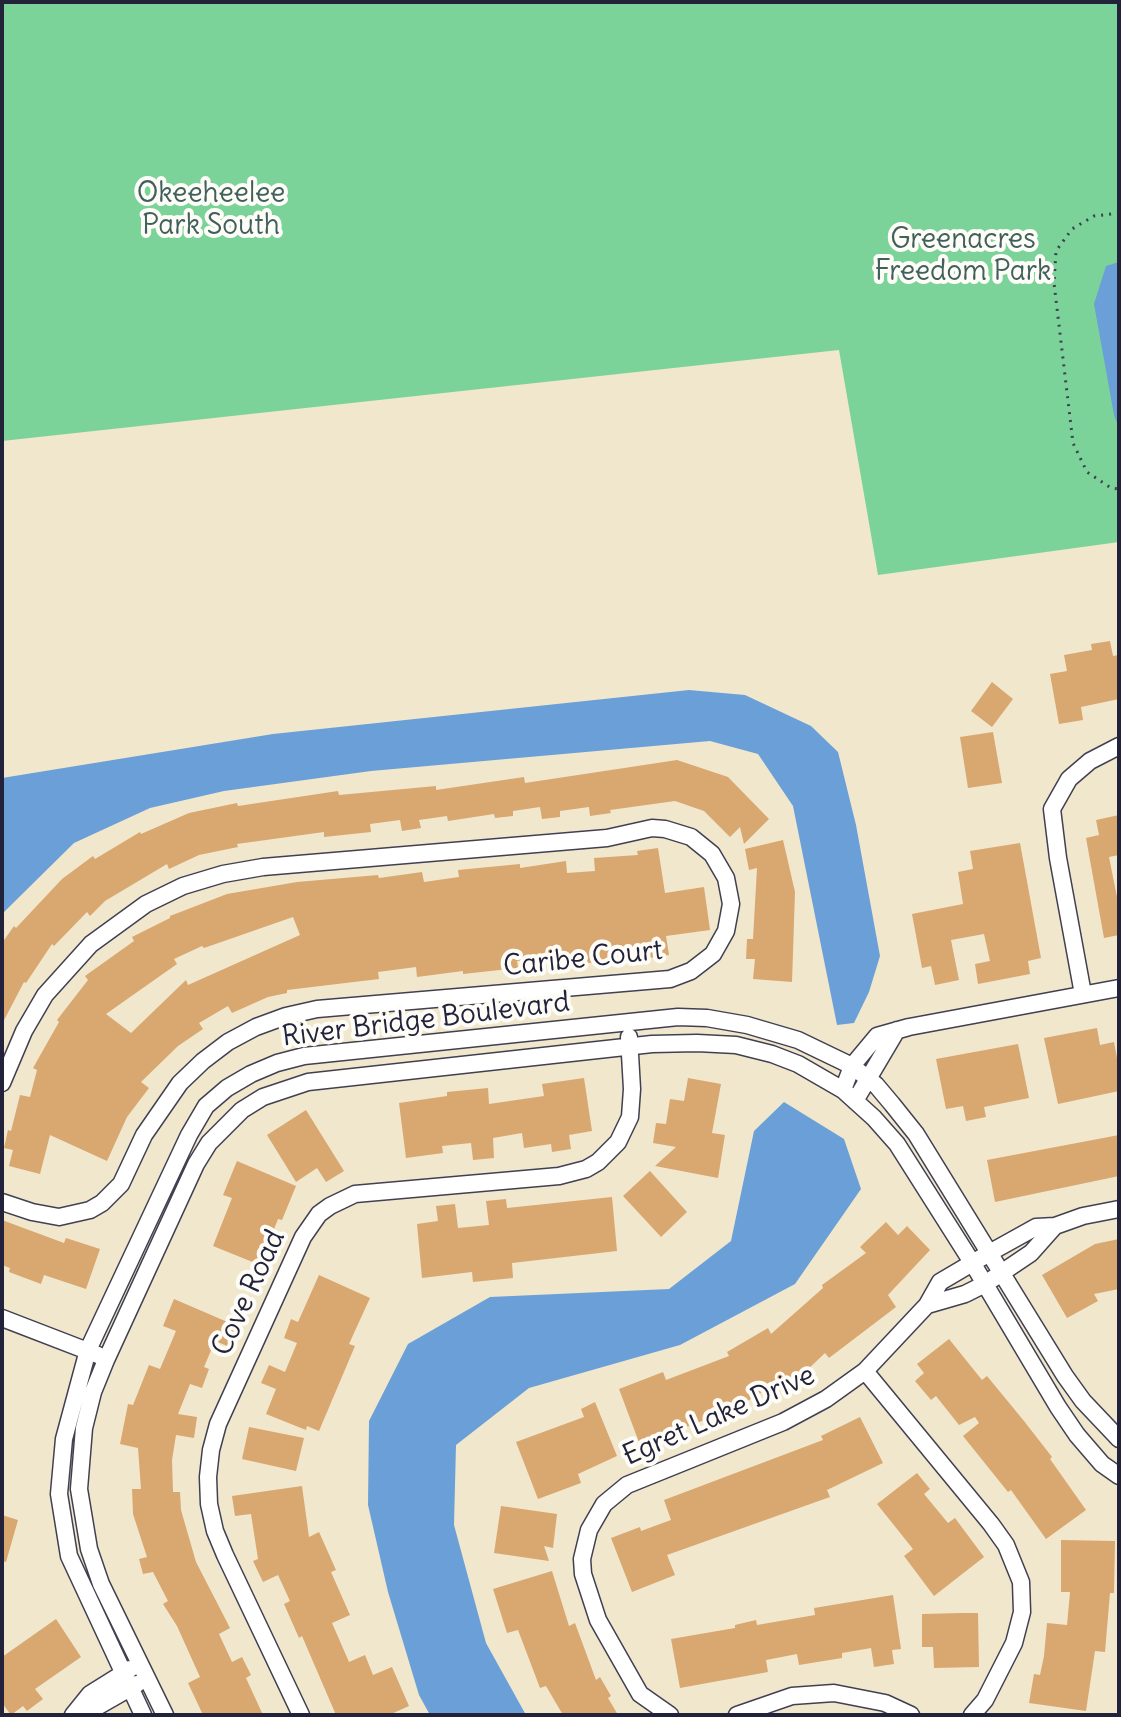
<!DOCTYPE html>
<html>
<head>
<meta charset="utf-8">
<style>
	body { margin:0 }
	#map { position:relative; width:1121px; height:1717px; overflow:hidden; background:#f1e7cd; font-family:Delius,sans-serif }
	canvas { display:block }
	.frame { position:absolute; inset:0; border:4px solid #22223b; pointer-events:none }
</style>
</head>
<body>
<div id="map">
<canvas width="1121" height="1717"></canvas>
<div class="frame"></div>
</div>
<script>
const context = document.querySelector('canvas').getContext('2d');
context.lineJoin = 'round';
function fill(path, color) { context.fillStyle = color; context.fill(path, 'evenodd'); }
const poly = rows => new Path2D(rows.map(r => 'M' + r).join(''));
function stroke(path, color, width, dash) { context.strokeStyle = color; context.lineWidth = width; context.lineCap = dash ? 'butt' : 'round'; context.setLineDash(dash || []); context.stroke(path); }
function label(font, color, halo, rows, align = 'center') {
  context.font = font + ' Delius,sans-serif'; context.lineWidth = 8; context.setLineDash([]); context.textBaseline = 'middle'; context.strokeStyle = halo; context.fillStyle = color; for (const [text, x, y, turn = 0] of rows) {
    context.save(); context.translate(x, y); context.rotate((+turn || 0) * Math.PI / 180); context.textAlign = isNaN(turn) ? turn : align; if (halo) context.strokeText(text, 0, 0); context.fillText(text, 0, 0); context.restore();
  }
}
const green = poly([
	[2,2,1119,2,1119,542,878,575,839,350,2,441]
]);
const water = poly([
	[1119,262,1119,428,1114,415,1094,304,1106,266],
	[689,690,745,695,811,726,838,752,856,825,880,956,869,992,854,1023,837,1025,793,806,758,754,710,741,371,771,224,791,150,808,74,843,2,914,2,778,273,734],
	[784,1102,844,1139,861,1189,795,1284,680,1345,529,1388,456,1445,454,1525,486,1643,526,1715,430,1715,419,1695,388,1592,368,1505,369,1421,408,1344,490,1297,669,1289,731,1241,754,1131]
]);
const building = poly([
	[1110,641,1113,656,1119,655,1119,699,1081,707,1083,720,1059,724,1050,674,1067,671,1064,655,1092,650,1091,644],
	[992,682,1013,699,992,727,971,711],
	[993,732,1002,783,968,788,960,737],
	[677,760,728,777,769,819,744,844,740,827,730,837,704,811,675,801,610,810,611,813,590,816,589,807,560,811,560,817,542,819,540,807,513,811,513,816,495,818,494,814,448,821,447,816,419,820,421,828,402,831,400,820,370,824,371,832,324,837,324,832,237,844,238,847,199,855,169,869,167,864,105,901,90,916,87,912,54,946,52,944,26,983,24,982,2,1024,2,943,14,926,16,928,62,879,93,856,95,859,140,832,141,834,189,813,237,803,238,806,338,791,339,795,436,786,436,790,524,777,525,783],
	[1119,815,1119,855,1109,857,1117,897,1119,896,1119,935,1104,938,1086,838,1099,835,1096,820],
	[783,840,795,892,792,982,753,979,755,959,746,959,747,939,753,939,757,868,749,870,745,849],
	[1020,843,1041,958,1028,961,1030,974,978,984,975,964,990,961,984,934,951,940,959,980,935,985,931,966,922,968,912,914,963,904,958,872,973,869,970,851],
	[658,848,665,893,704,887,710,930,666,936,669,955,649,958,648,948,610,953,611,961,556,966,554,956,517,961,518,968,463,974,463,971,417,977,416,967,378,972,379,979,287,990,287,993,268,997,232,1013,228,1006,199,1023,203,1029,178,1046,141,1082,149,1088,127,1117,107,1161,50,1135,40,1174,9,1166,13,1150,4,1148,8,1130,11,1131,20,1095,30,1097,37,1070,33,1068,59,1022,57,1020,88,980,85,976,134,941,132,937,170,918,170,916,227,894,297,882,378,875,379,878,422,872,424,882,459,877,458,870,520,864,520,868,566,861,567,873,595,871,594,858,638,855,637,851],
	[293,917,300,935,188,985,186,980,131,1033,106,1014,177,964,174,959,202,946,204,948],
	[1097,1028,1100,1045,1114,1042,1119,1069,1119,1091,1058,1104,1044,1038],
	[1018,1044,1029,1098,984,1107,986,1117,966,1121,963,1106,946,1109,936,1059],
	[584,1078,592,1131,569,1135,571,1149,552,1152,551,1144,524,1148,522,1133,493,1138,494,1158,473,1160,471,1143,442,1146,443,1153,406,1158,399,1103,447,1096,447,1092,488,1088,489,1104,544,1096,542,1084],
	[688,1078,721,1084,712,1133,725,1135,718,1178,655,1166,676,1147,653,1143,656,1123,666,1124,670,1099,684,1101],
	[306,1110,344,1171,326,1182,317,1168,296,1182,267,1135],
	[1119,1135,1119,1176,995,1202,987,1160],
	[237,1161,296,1186,282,1220,278,1219,260,1265,213,1246,232,1198,223,1195],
	[650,1171,687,1212,661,1237,623,1196],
	[612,1197,617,1251,512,1263,513,1278,473,1282,472,1272,422,1278,417,1224,438,1221,436,1206,455,1204,458,1228,489,1225,486,1201,506,1199,507,1208],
	[2,1220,64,1243,66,1238,100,1249,86,1289,44,1275,41,1284,9,1272,10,1268,2,1265],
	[886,1222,898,1235,907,1226,930,1250,888,1295,896,1307,829,1358,825,1353,805,1372,769,1392,767,1389,738,1407,640,1445,619,1389,663,1372,666,1380,729,1356,727,1352,768,1328,771,1334,823,1288,822,1285,866,1253,860,1247],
	[1119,1239,1119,1289,1094,1294,1098,1301,1067,1318,1042,1275,1095,1244],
	[319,1275,370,1298,349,1344,355,1346,319,1431,307,1426,306,1430,266,1414,276,1389,261,1383,269,1365,285,1372,297,1343,284,1338,291,1319,298,1322],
	[174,1299,239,1327,230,1347,215,1341,204,1367,209,1369,202,1388,190,1384,178,1414,197,1417,194,1438,176,1435,172,1460,173,1492,180,1492,181,1510,196,1562,230,1628,219,1634,232,1662,242,1657,251,1675,246,1678,263,1715,203,1715,188,1683,200,1677,177,1626,163,1604,168,1601,153,1572,143,1574,139,1559,147,1557,133,1514,132,1489,141,1489,138,1448,120,1444,128,1404,133,1405,149,1365,160,1369,176,1331,163,1326],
	[949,1339,982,1380,987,1376,1024,1421,1052,1457,1050,1459,1086,1510,1046,1539,1011,1490,1008,1492,963,1436,979,1423,975,1417,959,1425,936,1396,931,1400,915,1381,924,1373,917,1364],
	[595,1402,617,1456,578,1474,581,1483,538,1499,516,1442,584,1417,581,1409],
	[860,1417,883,1463,827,1490,830,1497,667,1555,675,1575,632,1592,611,1538,640,1527,641,1531,671,1520,664,1500,823,1440,821,1436],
	[249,1427,304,1438,296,1471,242,1459],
	[917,1473,930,1489,924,1494,948,1523,955,1518,984,1557,934,1596,904,1556,913,1549,877,1504],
	[302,1486,309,1537,319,1532,336,1570,331,1572,350,1615,332,1623,349,1662,365,1655,373,1675,392,1667,409,1706,389,1715,336,1715,302,1636,299,1638,284,1604,290,1601,278,1575,263,1582,253,1561,258,1559,251,1514,235,1516,232,1496],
	[501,1506,557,1514,553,1548,544,1546,549,1561,494,1553],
	[2,1515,18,1520,6,1562,2,1561],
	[1061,1540,1115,1541,1114,1593,1110,1593,1105,1652,1095,1651,1086,1711,1029,1703,1034,1674,1040,1675,1044,1656,1047,1623,1067,1625,1070,1592,1061,1592],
	[552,1571,569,1626,575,1623,596,1680,600,1677,611,1696,608,1698,618,1715,563,1715,546,1686,540,1688,518,1630,507,1633,493,1589],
	[893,1595,901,1649,892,1650,894,1664,874,1667,871,1648,842,1653,842,1658,799,1665,797,1654,766,1660,768,1672,680,1688,671,1639,735,1628,735,1625,756,1620,757,1625,815,1615,814,1608],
	[961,1613,978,1613,979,1667,934,1668,933,1647,922,1647,922,1614],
	[56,1619,81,1657,35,1689,43,1699,27,1711,23,1706,11,1715,2,1703,2,1657]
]);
const path = poly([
	[1119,213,1094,216,1072,229,1056,251,1054,283,1073,443,1087,472,1111,488,1119,489]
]);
const street = poly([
	[1083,994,1058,858,1052,809,1069,779,1090,761,1119,746],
	[2,1083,24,1031,45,995,91,944,146,904,183,886,223,874,263,867,607,838,652,828,665,829,691,837,712,854,726,878,731,904,726,931,713,954,691,971,670,979,317,1009,286,1016,256,1027,228,1042,203,1061,180,1083,144,1135,121,1184,102,1203,90,1210,59,1217,32,1212,2,1202],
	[843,1090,852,1066,877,1036,909,1027,1119,988],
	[855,1101,897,1030],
	[927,1305,965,1294,985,1284,1031,1253,1055,1226],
	[2,1318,98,1355],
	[865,1371,991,1524,1006,1545,1021,1582,1022,1612,1014,1643,985,1700,972,1715],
	[77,1711,95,1708,137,1684],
	[73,1715,90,1694,130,1669],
	[143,1715,69,1556,59,1494,64,1439,88,1350,189,1135,206,1106,227,1088,251,1074,277,1063,304,1056,678,1017,707,1018,747,1025,798,1040,852,1066,876,1085,892,1104,916,1134,1065,1376,1083,1401,1119,1439],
	[165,1715,101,1584,89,1549,79,1489,84,1428,93,1392,106,1360,196,1164,209,1143,242,1110,263,1097,308,1082,652,1044,697,1043,736,1045,772,1054,798,1064,843,1090,874,1118,897,1144,973,1264,1058,1407,1077,1435,1102,1464,1119,1476],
	[301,1715,225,1555,215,1531,209,1504,208,1477,211,1450,218,1424,303,1237,319,1214,330,1206,355,1194,559,1176,586,1169,598,1162,618,1142,630,1117,632,1089,629,1037],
	[670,1715,640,1694,598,1620,583,1574,582,1559,589,1530,604,1504,627,1485,783,1422,826,1399,865,1371,927,1305,940,1282,991,1252,1036,1227,1055,1226,1083,1216,1119,1209],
	[737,1715,792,1696,834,1693,885,1703,911,1715]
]);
const parkNames = [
	["Okeeheelee",211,194],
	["Park South",211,226],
	["Greenacres",963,240],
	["Freedom Park",963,272]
];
const streetNames = [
	["Caribe Court",583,959,-6],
	["River Bridge Boulevard",426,1020,-7],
	["Cove Road",249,1293,-65],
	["Egret Lake Drive",719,1416,-24]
];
fill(green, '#7bd399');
fill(water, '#6aa0d7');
fill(building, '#d9a770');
stroke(street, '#414051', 19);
stroke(path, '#414051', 3, [2, 6]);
stroke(street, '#fff', 16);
label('28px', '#41605c', '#fdfcf7', parkNames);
label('28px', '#22223b', '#fdfcf7', streetNames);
</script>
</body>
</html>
